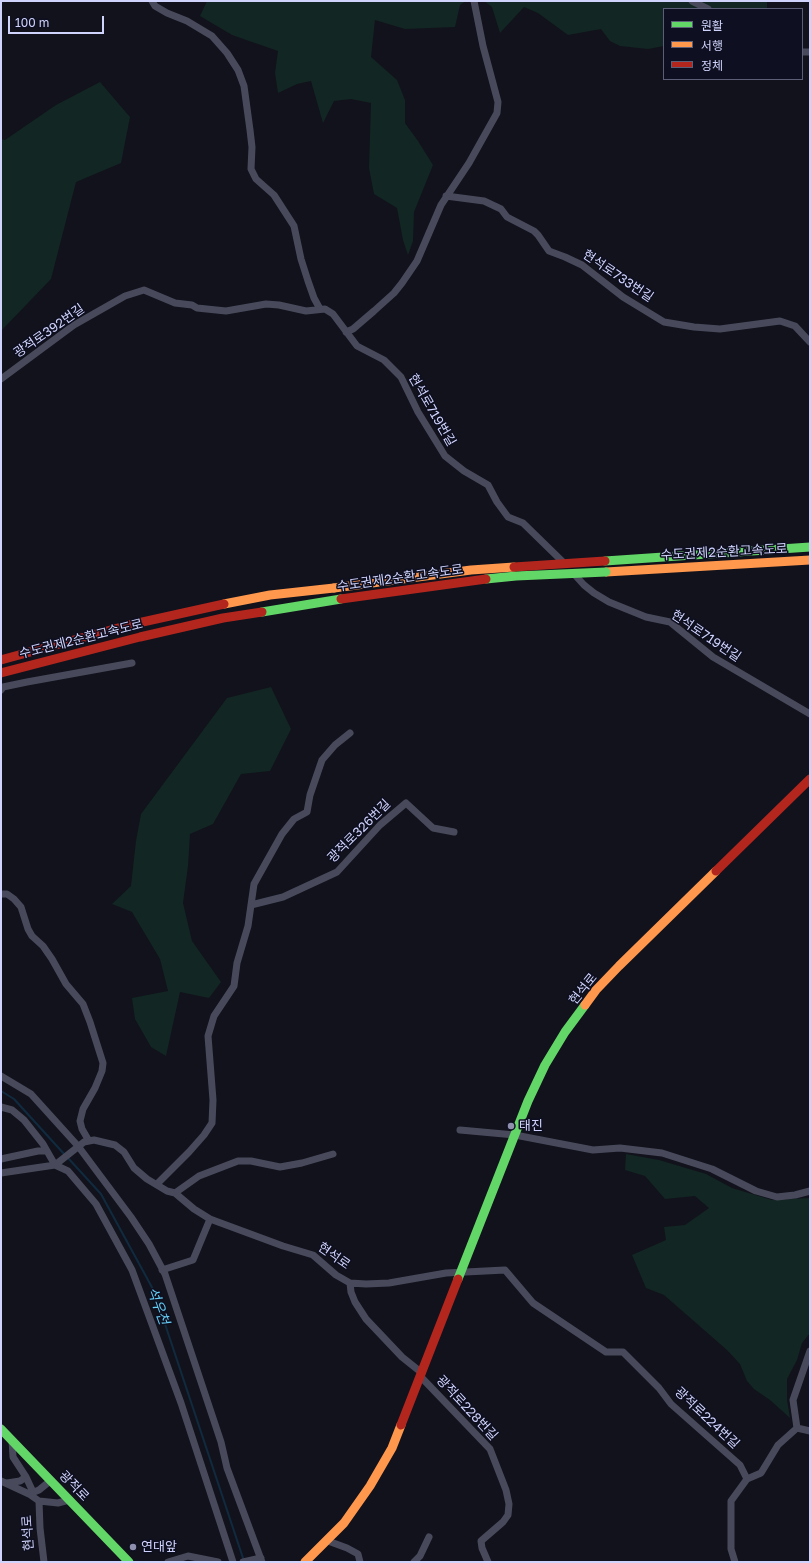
<!DOCTYPE html>
<html>
<head>
<meta charset="utf-8">
<style>
	body { margin:0 }
	#map { position:relative; width:811px; height:1563px; overflow:hidden; background:#12121c; font-family:"Golos Text","Noto Sans KR",sans-serif }
	canvas { display:block }
	.frame { position:absolute; inset:0; border:2px solid #d0d4fc; pointer-events:none }
	.legend { position:absolute; left:663px; top:8px; width:140px; height:72px; box-sizing:border-box; background:#0e0f20; border:1px solid #5c5e78; margin:0; padding:5px 7px; list-style:none; font-size:12px; color:#d0d4fc }
	.legend li { display:flex; align-items:center; gap:8px; height:20px }
	.legend b { width:20px; border:1px solid #5c5e78 }
	.scale { position:absolute; left:8px; top:16px; width:96px; height:18px; box-sizing:border-box; border:2px solid #d0d4fc; border-top:0; padding-left:5px; font-size:12px; line-height:14px; white-space:nowrap; color:#d0d4fc; -webkit-text-stroke:3px #0e0f20; paint-order:stroke }
</style>
</head>
<body>
<div id="map">
<canvas width="811" height="1563"></canvas>
<div class="frame"></div>
<ul class="legend">
<li><b style="height:5px;background:#63d668"></b>원활</li>
<li><b style="height:5px;background:#ff974d"></b>서행</li>
<li><b style="height:5px;background:#b3261e"></b>정체</li>
</ul>
<div class="scale">100 m</div>
</div>
<script>
const context = document.querySelector('canvas').getContext('2d');
context.lineJoin = 'round';
function fill(path, color) { context.fillStyle = color; context.fill(path, 'evenodd'); }
const poly = rows => new Path2D(rows.map(r => 'M' + r).join(''));
function stroke(path, color, width, dash) { context.strokeStyle = color; context.lineWidth = width; context.lineCap = dash ? 'butt' : 'round'; context.setLineDash(dash || []); context.stroke(path); }
function label(font, color, halo, rows, align = 'center') {
  context.font = font + ' "Golos Text","Noto Sans KR",sans-serif'; context.lineWidth = 3; context.setLineDash([]); context.textBaseline = 'middle'; context.strokeStyle = halo; context.fillStyle = color; for (const [text, x, y, turn = 0] of rows) {
    context.save(); context.translate(x, y); context.rotate((+turn || 0) * Math.PI / 180); context.textAlign = isNaN(turn) ? turn : align; if (halo) context.strokeText(text, 0, 0); context.fillText(text, 0, 0); context.restore();
  }
}
const green = poly([
	[207,1,466,1,460,5,455,27,405,29,375,20,371,57,397,80,405,100,405,123,418,141,433,165,414,212,413,241,408,255,403,240,397,208,374,194,369,168,371,103,351,99,334,101,323,123,311,81,297,84,278,93,275,73,278,51,232,35,200,16],
	[484,1,767,1,767,9,664,9,664,46,648,49,620,46,610,41,601,29,568,35,538,13,524,7,500,33,492,7],
	[100,82,130,117,121,163,76,182,51,279,1,331,1,139,5,140,56,105],
	[271,687,291,729,270,771,241,774,213,824,190,834,188,866,183,903,192,941,221,982,209,998,180,992,166,1056,151,1047,135,1019,132,998,168,991,160,959,132,912,112,904,131,886,136,841,141,814,227,698],
	[626,1154,659,1160,706,1174,732,1188,772,1200,810,1198,810,1333,802,1343,797,1360,787,1379,787,1400,790,1418,770,1400,754,1389,747,1381,740,1364,727,1350,664,1295,646,1288,632,1255,666,1240,664,1227,685,1225,709,1208,695,1196,665,1199,645,1176,625,1170]
]);
const stream = poly([
	[1,1091,14,1099,65,1155],
	[68,1158,101,1194,154,1291,244,1561]
]);
const street = poly([
	[152,1,155,6,167,13,187,21,212,36,227,53,238,70,244,86,250,130,252,147,251,169,256,179,274,195,294,226,301,259,308,281,314,298,320,309],
	[692,1,708,9],
	[802,52,810,52],
	[446,196,484,201,501,209,507,217,534,231,538,235,549,251,565,257,582,265,623,297,664,322,694,327,720,329,780,321,795,326,810,342],
	[346,332,353,329,374,311,394,293,402,283,417,261,441,205,469,163,497,113,498,102,483,46,474,1],
	[1,379,74,325,125,296,144,290,175,303,192,305,197,308,226,311,266,304,279,305,306,311,325,309,333,314,357,346,384,360,401,377,418,412,445,456,464,471,488,485,497,502,508,517,523,523,564,563],
	[574,574,584,585,594,593,609,602,646,617,670,622,713,657,810,714],
	[1,690,3,687,27,682,132,663],
	[1,894,7,894,14,899,21,907,28,929,32,936,43,946,52,959,66,984,83,1004,90,1022,103,1063,102,1071,95,1088,83,1109,80,1121,82,1129,89,1141],
	[251,905,283,897,337,872,380,825,406,803,433,828,454,832],
	[1,1076,31,1094,78,1146,131,1217,149,1244,165,1274,221,1442,227,1468,262,1562],
	[1,1107,12,1110,24,1120,43,1144,55,1165,68,1171,96,1204,132,1270,181,1403,233,1562],
	[460,1130,515,1135,593,1150,620,1148,662,1153,712,1169,756,1191,777,1197,795,1195,810,1191],
	[1,1159,38,1151,46,1151],
	[1,1173,55,1165,84,1142,94,1140,115,1145,124,1152,134,1168,147,1179,167,1191,175,1193,199,1176,238,1161,251,1161,280,1167,302,1163,333,1154],
	[157,1184,189,1152,204,1135,212,1123,213,1100,208,1036,214,1016,234,986,237,963,248,926,254,884,282,834,294,819,307,812,310,795,322,760,335,745,350,733],
	[175,1193,194,1209,210,1219,283,1246,313,1255,336,1275,350,1283,366,1284,389,1283,446,1273,505,1270,533,1303,606,1352,623,1352,659,1388,671,1404,740,1465,747,1479],
	[162,1270,193,1260,210,1219],
	[350,1283,351,1292,355,1302,366,1319,402,1357,422,1373],
	[421,1377,490,1449,506,1490,509,1504,508,1515,503,1522,481,1541,482,1548,488,1562],
	[797,1428,810,1431],
	[12,1440,13,1457,26,1477,33,1492],
	[1,1481,29,1494,39,1490,50,1481],
	[7,1483,20,1481,26,1477],
	[29,1494,39,1501,58,1503,69,1500],
	[39,1501,40,1528,44,1562],
	[328,1541,347,1548,358,1554,360,1562],
	[168,1562,188,1556,218,1562],
	[243,1562,261,1558],
	[414,1562,420,1556,429,1537],
	[735,1562,731,1549,731,1501,747,1479,761,1473,778,1445,797,1428,793,1400,810,1351]
]);
const fast = poly([
	[605,561,810,547],
	[262,612,341,599],
	[458,1279,528,1101,545,1065,565,1032,585,1005],
	[1,1429,129,1562]
]);
const slow = poly([
	[606,572,810,560],
	[224,604,270,595,334,588],
	[585,1005,596,990,619,966,716,871],
	[305,1562,344,1523,370,1486,392,1448,401,1425]
]);
const jam = poly([
	[1,660,129,625,224,604],
	[1,673,140,637,223,618,262,612],
	[716,871,810,779],
	[401,1425,458,1279]
]);
const fastBridge = poly([
	[486,579,516,576,606,572]
]);
const slowBridge = poly([
	[334,588,471,570,514,567]
]);
const jamBridge = poly([
	[514,567,605,561],
	[341,599,486,579]
]);
const markers = [
	[511,1126,4,"#8e90ae"],
	[133,1547,4,"#8e90ae"]
];
const streetNames = [
	["현석로733번길",618,276,34],
	["광적로392번길",49,331,-35],
	["현석로719번길",432,410,60],
	["수도권제2순환고속도로",724,552,-3],
	["수도권제2순환고속도로",400,578,-8],
	["현석로719번길",706,636,34],
	["수도권제2순환고속도로",81,639,-14],
	["광적로326번길",359,831,-45],
	["현석로",583,989,-51],
	["현석로",334,1256,35],
	["광적로228번길",467,1408,47],
	["광적로224번길",707,1418,43],
	["광적로",74,1486,46],
	["현석로",28,1533,-94]
];
const poiNames = [
	["태진",519,1126],
	["연대앞",141,1547]
];
const waterNames = [
	["석우천",158,1306,70]
];
fill(green, '#122623');
stroke(stream, '#102b3f', 2);
stroke(street, '#484a5c', 7);
stroke(fast, '#63d668', 9);
stroke(slow, '#ff974d', 9);
stroke(jam, '#b3261e', 9);
stroke(fastBridge, '#63d668', 9);
stroke(slowBridge, '#ff974d', 9);
stroke(jamBridge, '#b3261e', 9);
for (const [x, y, r, color] of markers) { const dot = new Path2D(); dot.arc(x, y, r, 0, 2 * Math.PI); context.fillStyle = color; context.fill(dot); stroke(dot, '#0e0f20', 1.5); }
label('13px', '#d0d4fc', '#0e0f20', streetNames);
label('13px', '#d0d4fc', '#0e0f20', poiNames, 'left');
label('italic 14px', '#65cef5', '#0e0f20', waterNames);
</script>
</body>
</html>
